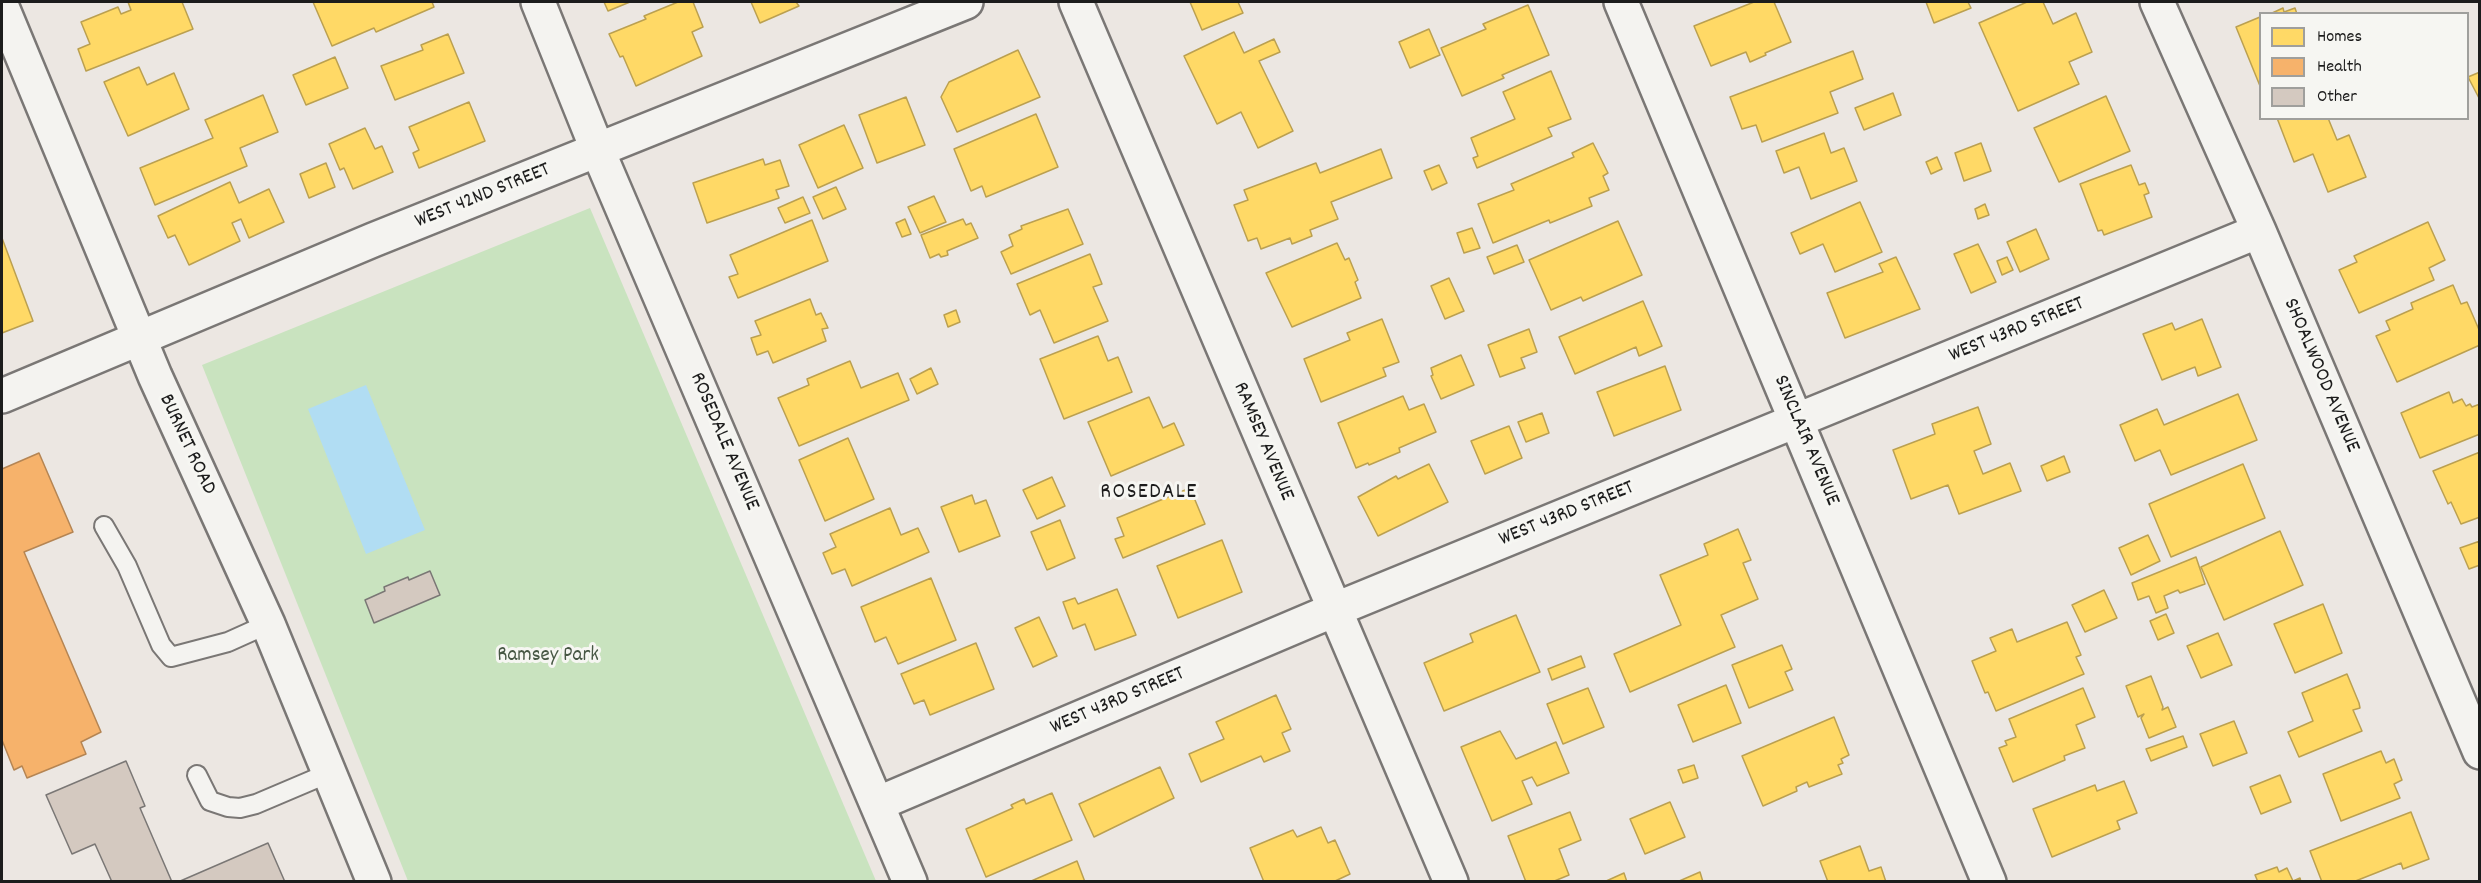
<!DOCTYPE html>
<html>
<head>
<meta charset="utf-8">
<style>
	body { margin:0 }
	#map { position:relative; width:2481px; height:883px; overflow:hidden; background:#ece7e2; font-family:Dekko,sans-serif }
	canvas { display:block }
	.frame { position:absolute; inset:0; border:3px solid #1c1c1c; pointer-events:none }
	.legend { position:absolute; left:2259px; top:12px; width:210px; height:108px; box-sizing:border-box; background:#f6f6f2; border:2px solid #9f9f9c; margin:0; padding:8px 10px; list-style:none; font-size:18px; color:#1c1c1c }
	.legend li { display:flex; align-items:center; gap:12px; height:30px }
	.legend b { width:30px; border:2px solid #9f9f9c }
</style>
</head>
<body>
<div id="map">
<canvas width="2481" height="883"></canvas>
<div class="frame"></div>
<ul class="legend">
<li><b style="height:16px;background:#ffd966"></b>Homes</li>
<li><b style="height:16px;background:#f6b26b"></b>Health</li>
<li><b style="height:16px;background:#d4c9c0"></b>Other</li>
</ul>
</div>
<script>
const context = document.querySelector('canvas').getContext('2d');
context.lineJoin = 'round';
function fill(path, color) { context.fillStyle = color; context.fill(path, 'evenodd'); }
const poly = rows => new Path2D(rows.map(r => 'M' + r).join(''));
function stroke(path, color, width, dash) { context.strokeStyle = color; context.lineWidth = width; context.lineCap = dash ? 'butt' : 'round'; context.setLineDash(dash || []); context.stroke(path); }
function label(font, color, halo, rows, align = 'center') {
  context.font = font + ' Dekko,sans-serif'; context.lineWidth = 6; context.setLineDash([]); context.textBaseline = 'middle'; context.strokeStyle = halo; context.fillStyle = color; for (const [text, x, y, turn = 0] of rows) {
    context.save(); context.translate(x, y); context.rotate((+turn || 0) * Math.PI / 180); context.textAlign = isNaN(turn) ? turn : align; if (halo) context.strokeText(text, 0, 0); context.fillText(text, 0, 0); context.restore();
  }
}
const green = poly([
	[590,208,876,881,408,881,202,365]
]);
const water = poly([
	[366,385,425,530,366,554,308,409]
]);
const homes = poly([
	[128,2,182,2,193,29,86,71,78,49,90,44,81,22,118,7,121,14,131,10,128,2],
	[313,2,432,2,434,7,376,32,374,28,332,46,313,2],
	[604,2,630,2,608,11,604,2],
	[678,2,693,2,703,27,692,32,702,56,636,86,623,56,620,57,609,34,646,19,644,16,678,2],
	[751,2,796,2,799,6,760,23,751,2],
	[1190,2,1238,2,1243,13,1202,30,1190,2],
	[1754,2,1774,2,1791,42,1765,53,1766,55,1750,62,1746,52,1711,66,1694,26,1754,2],
	[1926,2,1968,2,1971,8,1934,23,1926,2],
	[2027,2,2043,2,2053,24,2076,13,2092,52,2069,62,2079,84,2018,111,1979,23,2027,2],
	[1528,5,1549,55,1502,75,1504,78,1462,96,1441,48,1486,29,1483,24,1528,5],
	[2283,8,2284,12,2295,8,2297,14,2270,14,2283,8],
	[2260,17,2260,86,2236,27,2260,17],
	[1429,29,1440,55,1410,68,1399,42,1429,29],
	[1234,32,1244,53,1274,39,1280,52,1259,61,1293,131,1258,148,1241,112,1217,124,1184,56,1234,32],
	[448,34,464,73,395,100,381,66,423,50,421,45,448,34],
	[1018,50,1040,97,957,132,941,97,949,82,1018,50],
	[1853,51,1863,79,1830,92,1838,113,1762,142,1756,125,1742,129,1730,97,1853,51],
	[335,57,348,88,306,105,293,75,335,57],
	[139,67,147,85,174,73,189,109,128,136,104,82,139,67],
	[1551,71,1571,119,1548,128,1552,136,1477,168,1473,158,1478,156,1471,138,1515,119,1503,92,1551,71],
	[2480,72,2480,100,2468,77,2480,72],
	[1893,93,1901,115,1864,130,1855,108,1893,93],
	[263,95,278,132,240,148,247,166,155,205,140,168,213,138,205,120,263,95],
	[2106,96,2130,151,2059,182,2034,128,2106,96],
	[906,97,925,145,877,163,859,115,906,97],
	[469,102,485,141,419,168,413,153,419,150,409,127,469,102],
	[1036,114,1058,167,986,197,982,186,971,191,954,149,1036,114],
	[2277,118,2328,118,2337,140,2349,135,2366,177,2328,192,2313,154,2294,162,2277,118],
	[844,125,863,168,818,188,799,145,844,125],
	[365,128,375,149,382,146,393,172,353,189,344,168,340,170,329,144,365,128],
	[1824,133,1831,153,1844,148,1857,181,1811,199,1799,167,1784,173,1776,151,1824,133],
	[1593,143,1608,173,1603,176,1609,190,1589,198,1592,206,1550,223,1549,220,1493,243,1478,204,1514,190,1511,184,1574,157,1572,153,1593,143],
	[1981,143,1991,171,1964,181,1955,153,1981,143],
	[1381,149,1392,178,1331,202,1338,219,1310,230,1312,236,1292,244,1290,238,1261,249,1257,238,1248,241,1234,205,1248,200,1244,190,1316,163,1320,173,1381,149],
	[1937,157,1942,169,1931,174,1926,162,1937,157],
	[763,159,765,165,780,160,789,186,776,190,779,198,707,223,693,183,763,159],
	[326,163,335,187,309,198,300,174,326,163],
	[1439,165,1447,183,1432,190,1424,171,1439,165],
	[2131,165,2139,185,2145,183,2149,193,2144,195,2152,217,2104,235,2102,230,2098,231,2080,184,2131,165],
	[230,182,239,203,269,189,284,222,249,238,241,219,232,223,240,241,189,265,175,235,168,238,158,216,230,182],
	[836,187,846,209,823,219,813,197,836,187],
	[934,196,946,222,920,233,908,207,934,196],
	[803,197,810,213,785,223,778,208,803,197],
	[1860,202,1882,252,1835,272,1823,244,1800,254,1791,233,1860,202],
	[1985,204,1989,215,1978,219,1975,209,1985,204],
	[1068,209,1083,244,1011,274,1001,252,1013,246,1009,235,1022,229,1021,226,1068,209],
	[905,219,911,234,902,237,896,223,905,219],
	[963,219,966,225,971,223,978,238,947,251,948,255,941,257,939,254,930,258,921,235,963,219],
	[812,220,828,261,738,298,729,277,738,274,730,255,812,220],
	[1618,221,1642,275,1583,301,1581,297,1551,310,1529,260,1618,221],
	[2428,222,2445,260,2429,268,2434,280,2359,313,2339,270,2357,262,2354,256,2428,222],
	[1472,228,1480,248,1464,253,1457,233,1472,228],
	[2036,229,2049,259,2020,272,2007,242,2036,229],
	[2,238,33,321,2,333,2,238],
	[1337,243,1345,260,1349,258,1358,280,1355,282,1361,298,1292,327,1266,273,1337,243],
	[1978,244,1996,282,1971,293,1954,254,1978,244],
	[1517,245,1524,262,1494,274,1487,257,1517,245],
	[1090,254,1102,284,1093,287,1108,321,1054,343,1040,310,1030,315,1017,284,1090,254],
	[1896,257,1920,309,1845,338,1827,293,1883,272,1879,264,1896,257],
	[2007,257,2013,270,2002,275,1997,261,2007,257],
	[1449,278,1464,311,1445,319,1431,286,1449,278],
	[2453,285,2461,304,2467,302,2480,332,2480,345,2397,382,2376,336,2390,330,2386,321,2413,309,2411,303,2453,285],
	[810,299,816,315,821,313,828,328,822,329,826,341,773,363,768,351,757,355,751,338,761,335,755,321,810,299],
	[1643,301,1662,346,1639,356,1636,347,1575,374,1559,337,1643,301],
	[956,310,960,322,948,327,944,315,956,310],
	[1382,319,1399,362,1383,368,1386,376,1321,402,1304,359,1350,340,1347,333,1382,319],
	[2202,319,2221,367,2198,376,2195,367,2162,380,2143,334,2172,323,2175,330,2202,319],
	[1529,329,1537,352,1521,358,1525,368,1500,377,1488,345,1529,329],
	[1098,336,1108,361,1118,357,1132,392,1064,419,1040,359,1098,336],
	[1461,355,1474,385,1441,399,1431,376,1433,375,1431,368,1461,355],
	[850,361,861,388,898,373,909,400,799,446,778,398,809,385,807,379,850,361],
	[1665,366,1681,410,1614,436,1597,392,1665,366],
	[931,368,938,384,917,394,910,379,931,368],
	[2449,392,2453,403,2462,399,2466,406,2470,404,2472,407,2480,404,2480,434,2420,458,2401,413,2449,392],
	[2238,394,2257,440,2171,475,2160,450,2135,461,2120,425,2157,409,2164,425,2238,394],
	[1403,396,1409,410,1424,404,1436,432,1399,448,1400,452,1369,465,1368,463,1356,468,1338,423,1403,396],
	[1149,397,1163,428,1174,423,1184,445,1111,476,1088,422,1149,397],
	[1978,407,1991,444,1974,451,1983,474,2010,463,2021,491,1959,514,1948,485,1911,499,1893,450,1935,434,1932,424,1978,407],
	[1542,413,1549,433,1526,442,1518,422,1542,413],
	[1509,426,1522,458,1485,474,1471,441,1509,426],
	[848,438,874,499,825,521,799,460,848,438],
	[2480,452,2480,517,2461,524,2451,502,2448,504,2433,471,2480,452],
	[2064,456,2070,472,2047,481,2041,466,2064,456],
	[1429,464,1448,502,1378,536,1358,497,1396,476,1398,479,1429,464],
	[2243,464,2265,518,2171,557,2149,504,2243,464],
	[1052,477,1065,506,1037,519,1023,490,1052,477],
	[1190,488,1205,524,1123,558,1115,539,1124,536,1117,518,1190,488],
	[972,495,975,504,986,500,1000,536,959,552,941,507,972,495],
	[890,508,901,535,918,528,929,552,852,586,845,569,832,574,823,553,836,547,830,534,890,508],
	[1060,520,1075,558,1047,570,1031,532,1060,520],
	[1738,529,1751,560,1743,563,1758,599,1721,615,1735,647,1630,692,1614,654,1681,625,1660,575,1708,555,1704,544,1738,529],
	[2280,531,2303,585,2224,620,2201,567,2280,531],
	[2148,535,2160,561,2131,575,2119,548,2148,535],
	[1222,540,1242,592,1178,618,1157,566,1222,540],
	[2480,541,2480,565,2469,569,2460,548,2480,541],
	[2196,557,2205,584,2180,593,2178,590,2164,596,2168,608,2156,613,2149,596,2138,600,2132,583,2196,557],
	[931,578,956,640,898,664,886,637,875,642,861,607,931,578],
	[1117,589,1136,635,1095,650,1085,624,1073,629,1063,602,1075,598,1078,604,1117,589],
	[2104,590,2117,618,2085,632,2072,605,2104,590],
	[2323,604,2342,653,2295,673,2274,624,2323,604],
	[2166,614,2174,633,2158,640,2150,621,2166,614],
	[1516,615,1540,672,1444,711,1424,663,1473,642,1470,634,1516,615],
	[1039,617,1057,656,1033,667,1015,628,1039,617],
	[2067,622,2081,655,2076,657,2084,674,1996,711,1988,692,1985,693,1972,661,1996,651,1990,638,2012,629,2017,642,2067,622],
	[2218,633,2232,665,2201,678,2187,646,2218,633],
	[976,643,994,689,930,715,924,700,914,704,901,674,976,643],
	[1782,645,1792,669,1785,672,1793,690,1749,708,1732,665,1782,645],
	[1581,656,1585,667,1552,680,1548,669,1581,656],
	[2347,674,2359,703,2360,708,2353,710,2362,731,2299,757,2288,732,2313,721,2302,693,2347,674],
	[2151,676,2163,707,2162,710,2168,707,2176,727,2149,738,2141,718,2144,714,2138,717,2126,686,2151,676],
	[1726,685,1741,723,1693,742,1678,705,1726,685],
	[1588,688,1604,727,1563,744,1547,704,1588,688],
	[2083,688,2095,717,2076,725,2085,748,2064,756,2065,760,2013,782,1999,748,2007,745,2005,741,2016,737,2009,719,2083,688],
	[1276,695,1291,729,1282,733,1290,751,1264,762,1261,756,1201,782,1189,754,1224,739,1216,722,1276,695],
	[1834,717,1849,755,1841,759,1843,763,1838,765,1842,774,1809,787,1807,782,1796,787,1797,791,1763,806,1742,756,1834,717],
	[2234,721,2247,753,2213,766,2200,734,2234,721],
	[1500,731,1516,759,1556,742,1569,773,1537,786,1532,777,1522,781,1532,804,1492,821,1461,747,1500,731],
	[2183,736,2187,747,2151,761,2146,749,2183,736],
	[2381,751,2386,763,2394,759,2402,780,2394,784,2400,798,2341,821,2323,774,2381,751],
	[1694,765,1698,778,1683,783,1678,770,1694,765],
	[1160,767,1174,798,1094,837,1079,804,1160,767],
	[2280,775,2291,802,2261,814,2250,787,2280,775],
	[2124,781,2137,813,2117,821,2120,829,2052,857,2033,809,2095,785,2097,791,2124,781],
	[1052,793,1072,840,986,877,966,829,1013,808,1011,805,1024,799,1026,804,1052,793],
	[1670,802,1685,837,1645,854,1630,819,1670,802],
	[1570,812,1581,840,1559,849,1569,875,1552,882,1526,882,1508,836,1570,812],
	[2411,812,2429,859,2403,869,2401,863,2353,882,2322,882,2310,851,2411,812],
	[1321,827,1328,843,1335,840,1350,874,1333,882,1264,882,1250,848,1293,830,1297,837,1321,827],
	[1860,846,1869,871,1881,867,1886,882,1828,882,1820,861,1860,846],
	[1077,861,1085,882,1029,882,1077,861],
	[2277,867,2279,872,2287,868,2293,881,2300,878,2301,882,2258,882,2255,875,2277,867],
	[1700,872,1703,882,1677,882,1700,872],
	[1624,873,1627,882,1604,882,1624,873]
]);
const health = poly([
	[39,453,73,532,24,552,101,732,81,742,86,754,27,778,22,766,14,770,2,740,2,469,39,453]
]);
const building = poly([
	[430,571,440,595,374,623,365,600,385,591,384,587,408,577,409,580,430,571],
	[126,761,145,806,140,808,172,882,112,882,95,844,72,854,46,795,126,761],
	[268,843,285,882,178,882,268,843]
]);
const service = poly([
	[104,526,127,566,161,645,171,657,228,642,268,624],
	[197,775,210,801,228,807,240,808,256,804,329,773]
]);
const minor = poly([
	[538,2,598,151,910,882],
	[1076,2,1451,882],
	[1621,2,1989,882],
	[2157,2,2259,231,2480,752],
	[2,7,155,376,268,624,374,882],
	[2,396,373,240,966,2],
	[877,804,1334,610,2259,231]
]);
const streetNames = [
	["WEST 42ND STREET",483,197,-22],
	["WEST 43RD STREET",2017,331,-22],
	["SHOALWOOD AVENUE",2320,376,67],
	["SINCLAIR AVENUE",1805,441,67],
	["ROSEDALE AVENUE",723,442,67],
	["RAMSEY AVENUE",1262,442,67],
	["BURNET ROAD",186,445,65],
	["WEST 43RD STREET",1567,515,-22],
	["WEST 43RD STREET",1118,702,-23]
];
const parkNames = [
	["Ramsey Park",548,657]
];
const neighbourhoodNames = [
	["ROSEDALE",1149,494]
];
fill(green, '#c9e3bf');
fill(water, '#b1ddf3');
fill(homes, '#ffd966');
stroke(homes, '#bba050', 1.5);
fill(health, '#f6b26b');
stroke(health, '#b58553', 1.5);
fill(building, '#d4c9c0');
stroke(building, '#7a7775', 1.5);
stroke(service, '#7a7775', 22);
stroke(minor, '#7a7775', 38);
stroke(service, '#f4f3f0', 18);
stroke(minor, '#f4f3f0', 33);
label('21px', '#1c1c1c', '#f6f6f2', streetNames);
label('21px', '#475744', '#f6f6f2', parkNames);
context.letterSpacing = '1.5px';
label('22px', '#1c1c1c', '#f6f6f2', neighbourhoodNames);
context.letterSpacing = '0px';
</script>
</body>
</html>
